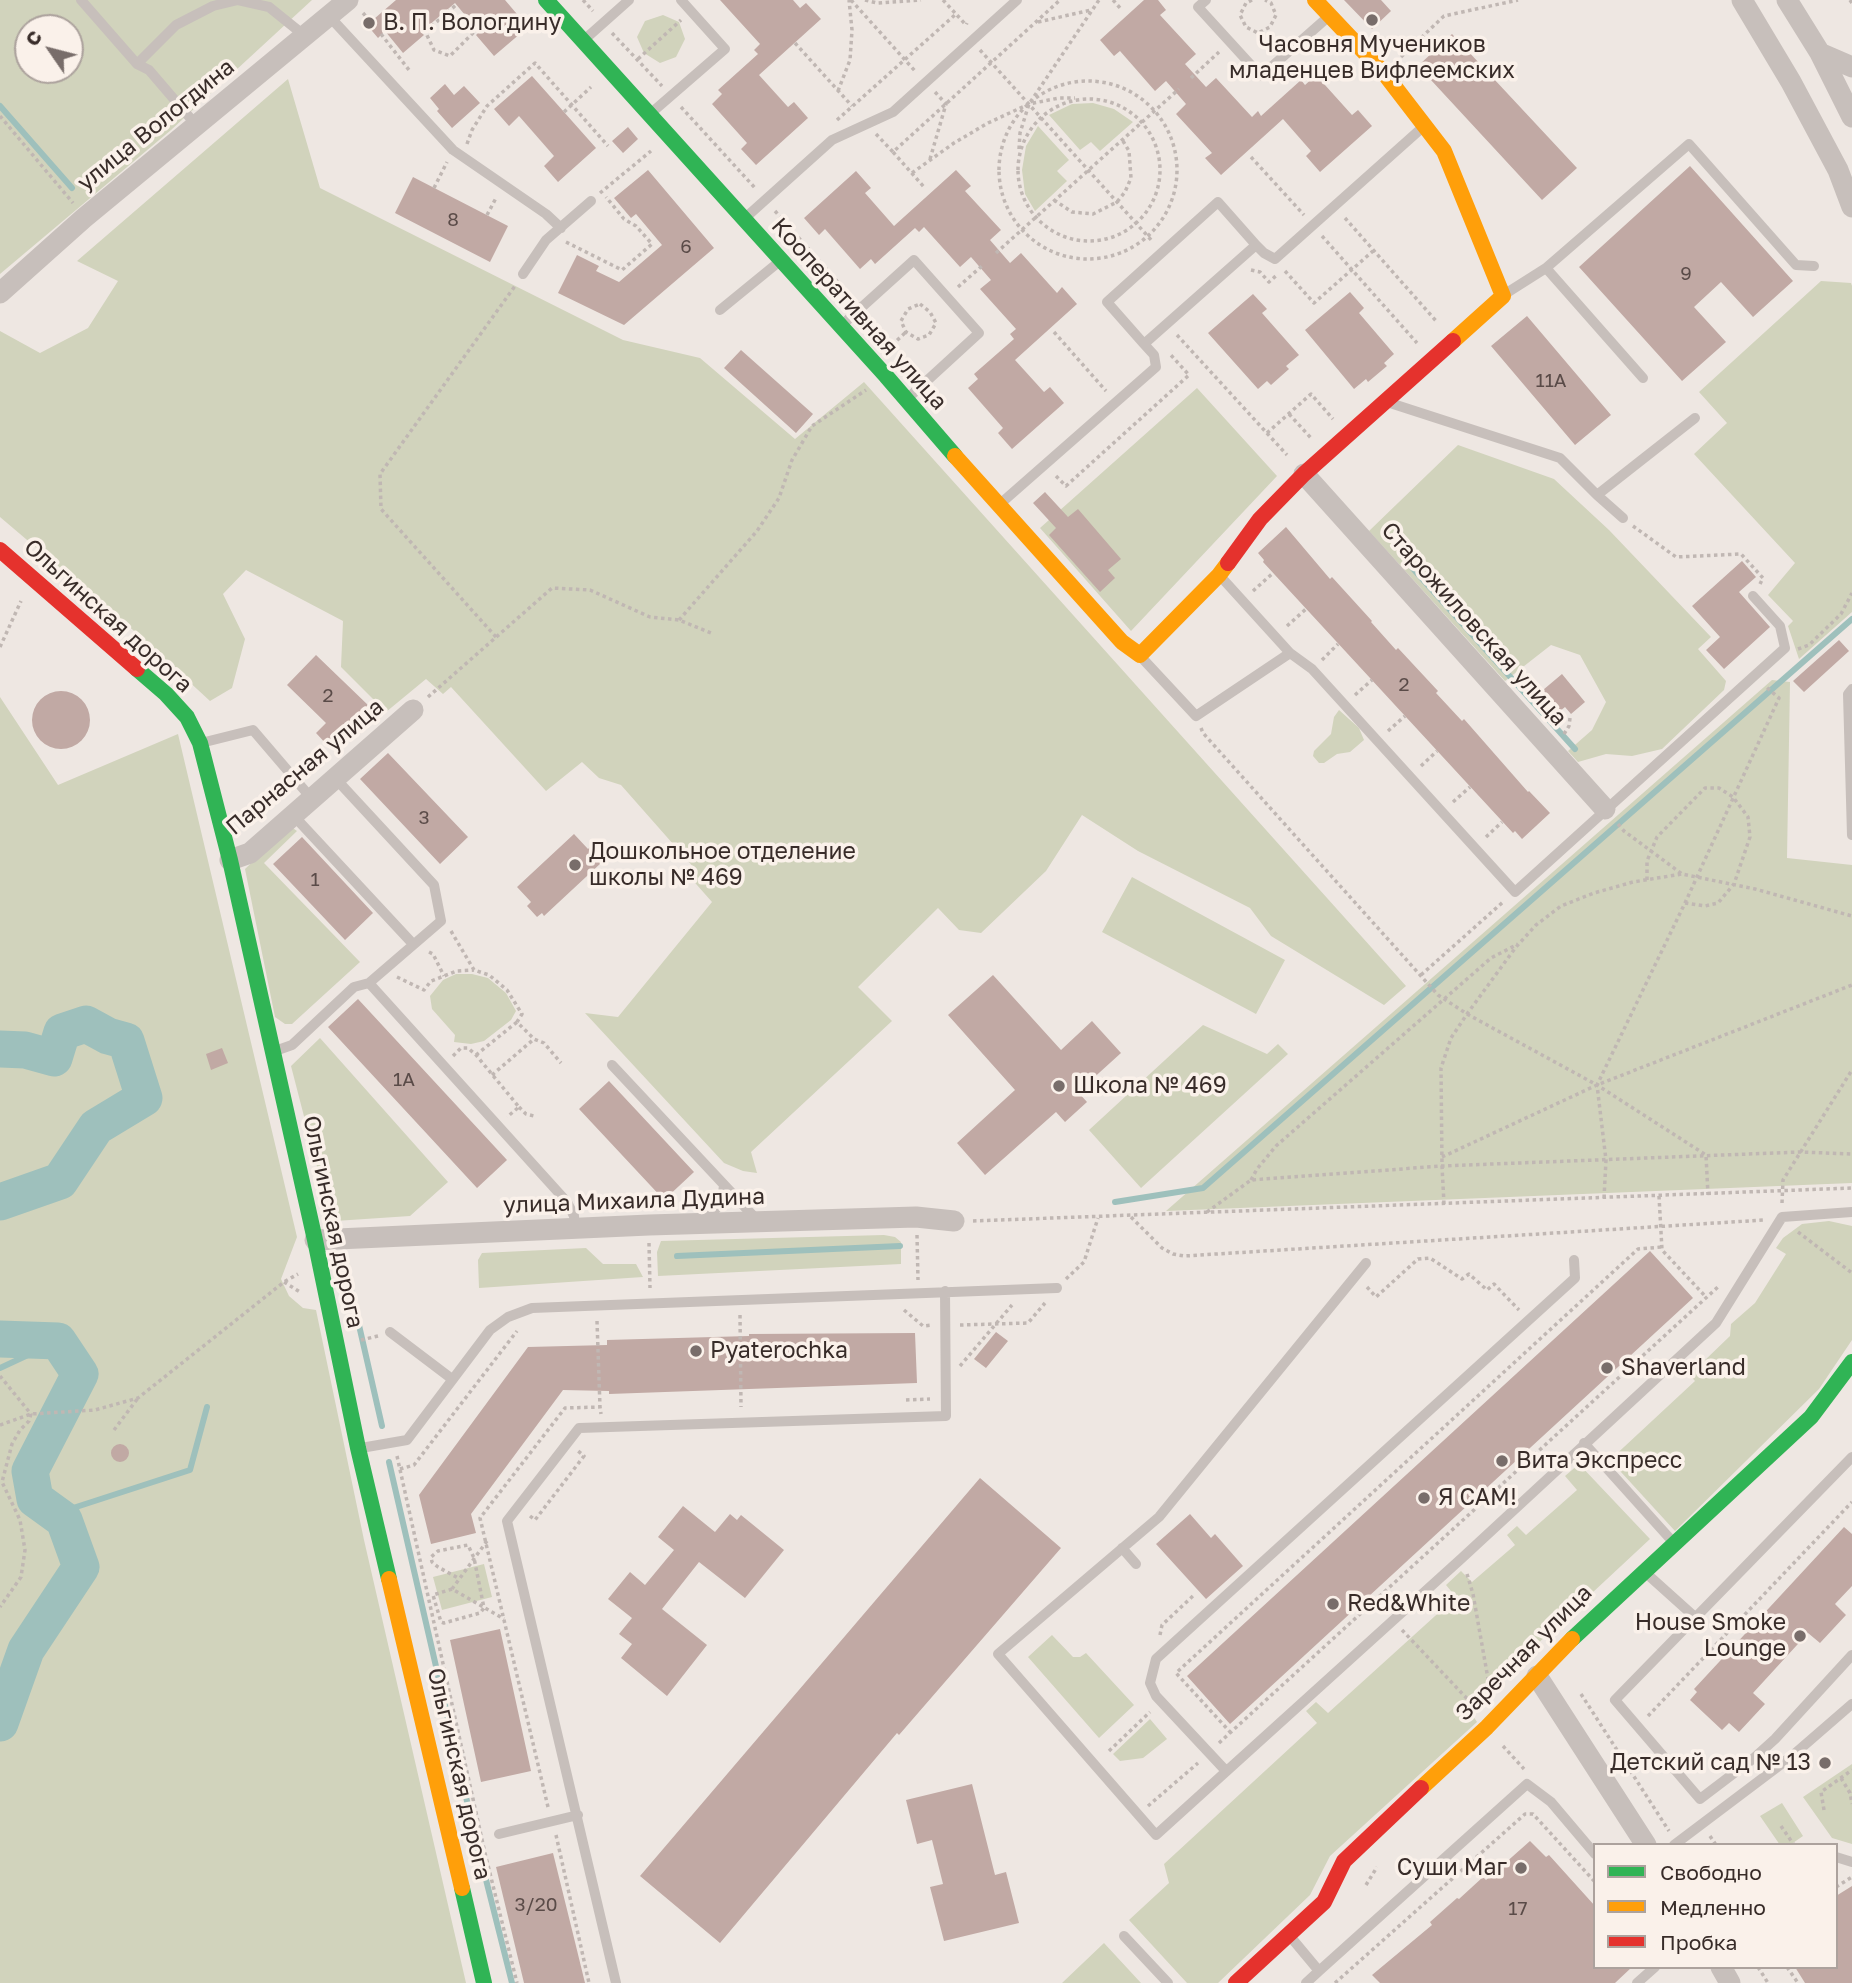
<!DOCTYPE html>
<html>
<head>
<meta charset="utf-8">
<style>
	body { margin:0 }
	#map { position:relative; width:1852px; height:1983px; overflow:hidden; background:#eee7e2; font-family:"Golos Text",sans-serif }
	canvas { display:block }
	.legend { position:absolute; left:1593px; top:1843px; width:245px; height:126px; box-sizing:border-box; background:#faf1ea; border:2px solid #aca29d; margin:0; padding:9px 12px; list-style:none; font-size:21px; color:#382c29 }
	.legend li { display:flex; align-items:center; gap:14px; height:35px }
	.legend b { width:35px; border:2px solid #aca29d }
	.north { position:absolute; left:14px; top:14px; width:70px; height:70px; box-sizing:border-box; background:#faf1ea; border:2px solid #aca29d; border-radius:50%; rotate:305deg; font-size:19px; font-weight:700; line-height:28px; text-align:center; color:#382c29 }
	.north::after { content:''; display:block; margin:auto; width:24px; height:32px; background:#786d6a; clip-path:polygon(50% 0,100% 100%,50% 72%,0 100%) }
</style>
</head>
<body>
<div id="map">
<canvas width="1852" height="1983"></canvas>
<ul class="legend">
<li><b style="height:9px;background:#30b455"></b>Свободно</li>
<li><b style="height:9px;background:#ff9f0a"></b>Медленно</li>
<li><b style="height:9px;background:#e5322d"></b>Пробка</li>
</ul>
<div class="north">С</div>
</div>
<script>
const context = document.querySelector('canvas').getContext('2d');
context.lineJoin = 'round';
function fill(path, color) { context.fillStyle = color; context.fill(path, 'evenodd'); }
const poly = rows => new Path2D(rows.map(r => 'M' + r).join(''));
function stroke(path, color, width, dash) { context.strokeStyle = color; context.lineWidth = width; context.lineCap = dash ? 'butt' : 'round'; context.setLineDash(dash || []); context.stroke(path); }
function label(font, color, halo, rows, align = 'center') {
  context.font = font + ' "Golos Text",sans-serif'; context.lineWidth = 7; context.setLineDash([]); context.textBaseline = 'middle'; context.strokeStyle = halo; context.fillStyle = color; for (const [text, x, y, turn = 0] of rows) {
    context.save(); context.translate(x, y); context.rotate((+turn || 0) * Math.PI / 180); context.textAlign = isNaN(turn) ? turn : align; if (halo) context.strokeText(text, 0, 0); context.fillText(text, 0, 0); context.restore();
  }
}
const green = poly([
	[0,0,312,0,171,130,0,274],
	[28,28,70,28,70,70,28,70],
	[663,15,679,22,685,39,676,57,660,63,644,53,637,37,645,21],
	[288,79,320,188,623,340,700,358,795,439,864,382,1406,986,1384,1005,1271,936,1250,908,1138,851,1082,815,1046,871,981,933,959,930,938,908,858,987,892,1021,751,1152,757,1173,743,1171,724,1163,585,1013,618,1017,712,902,689,876,696,870,621,785,599,778,582,762,546,791,451,687,443,694,426,679,386,712,341,667,343,621,246,570,223,594,245,639,232,688,210,701,133,630,0,517,0,331,40,353,88,328,118,281,77,261],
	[1093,103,1114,109,1133,122,1100,151,1091,142,1080,150,1049,115,1072,104],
	[1038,126,1069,160,1057,171,1067,181,1035,211,1025,194,1022,170,1026,146],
	[1821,281,1851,283,1852,286,1852,612,1799,659,1788,626,1793,621,1768,595,1795,563,1694,454,1727,423,1699,392],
	[1197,388,1277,476,1131,631,1040,528],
	[1458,445,1554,479,1609,530,1711,637,1698,649,1726,681,1724,690,1662,749,1632,756,1606,754,1578,762,1568,751,1592,730,1606,702,1580,655,1551,645,1505,681,1369,531],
	[1772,680,1790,682,1787,858,1852,865,1852,1183,1166,1211],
	[0,697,58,785,178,734,297,1237,281,1279,289,1296,303,1308,316,1310,364,1540,466,1983,0,1983],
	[1339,710,1359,728,1364,740,1350,752,1337,754,1324,763,1319,763,1313,756,1314,751,1331,734,1334,717],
	[290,826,297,831,264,863,360,962,292,1024,285,1024,275,1017,245,869],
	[1132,877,1285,960,1256,1014,1102,932],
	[456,974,472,974,488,978,506,993,516,1011,511,1020,484,1041,471,1044,454,1042,455,1035,432,1009,430,996,443,980],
	[1203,1025,1267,1054,1278,1044,1288,1054,1141,1188,1089,1130],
	[320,1038,448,1182,410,1216,335,1221,330,1217,291,1066],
	[1829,1221,1852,1226,1852,1340,1819,1389,1675,1531,1610,1460,1695,1381,1683,1368,1689,1362,1703,1362,1730,1336,1731,1324,1755,1303,1786,1254,1776,1248,1783,1238,1802,1224],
	[884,1235,895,1237,901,1242,901,1264,658,1276,657,1252,661,1241],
	[586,1248,603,1264,636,1264,643,1277,479,1288,478,1260,482,1253],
	[1579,1464,1650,1539,1533,1648,1473,1716,1477,1722,1330,1856,1310,1895,1218,1983,1187,1983,1129,1920,1169,1883,1164,1864,1317,1723,1306,1711,1316,1702,1328,1713,1456,1597,1446,1585,1461,1571,1472,1582,1515,1545,1507,1535,1517,1526,1526,1535,1577,1490,1565,1476],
	[484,1564,492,1597,442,1610,433,1577],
	[1052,1635,1073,1657,1080,1657,1086,1653,1134,1705,1099,1738,1028,1657],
	[1150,1719,1167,1739,1143,1758,1120,1761,1113,1754],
	[1852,1764,1852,1844,1832,1838,1803,1797],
	[1782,1803,1803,1836,1790,1845,1780,1845,1760,1816],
	[1104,1943,1141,1983,1062,1983]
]);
const stream = poly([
	[0,106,72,188],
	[1408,563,1575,749],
	[1115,1202,1203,1188,1852,619],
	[677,1256,900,1246],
	[345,1264,382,1426],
	[0,1368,58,1341],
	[389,1462,475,1836,512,1983],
	[64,1520,70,1509,190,1470,207,1407]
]);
const river = poly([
	[0,1049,25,1050,54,1058,62,1032,86,1024,108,1036,126,1041,144,1098,96,1127,60,1181,0,1202],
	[0,1339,58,1341,80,1374,30,1471,35,1499,64,1520,81,1567,26,1650,0,1723]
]);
const building = poly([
	[396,0,505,0,528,27,494,56,476,35,479,32,455,3,421,32,424,35,403,53,385,31,378,38,367,25],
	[720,0,793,0,800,8,806,3,821,19,759,75,788,107,794,102,808,118,756,165,741,149,747,143,712,104,722,94,718,90,758,54,754,50,760,44],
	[1144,0,1158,0,1166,10,1160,15,1196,54,1185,64,1206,87,1216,78,1252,117,1258,111,1261,116,1301,80,1305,85,1316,75,1352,115,1358,110,1372,126,1320,172,1306,156,1311,151,1283,119,1221,175,1205,158,1212,153,1176,114,1186,104,1166,81,1155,91,1120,51,1114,56,1100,40],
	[1344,0,1381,0,1391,11,1372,29],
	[1452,34,1577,168,1542,200,1418,66],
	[532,76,596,148,558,182,544,166,554,156,519,116,509,126,494,109],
	[445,84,454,95,464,86,480,103,452,128,437,111,439,109,430,98],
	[628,127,638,139,623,153,612,141],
	[1690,166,1793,281,1753,317,1721,282,1694,307,1726,342,1682,381,1579,267],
	[648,170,714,248,624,325,558,293,577,255,599,266,596,271,619,282,662,245,636,214,631,218,614,198],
	[956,170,971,186,965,191,1001,230,990,240,1010,263,1021,253,1057,293,1062,287,1077,304,1015,360,1044,392,1050,387,1064,403,1012,449,998,433,1003,428,968,388,978,379,974,374,1014,339,1010,334,1016,329,980,289,991,280,971,257,960,267,924,227,919,232,915,228,875,264,871,259,860,269,825,229,819,235,804,218,856,171,871,188,865,193,894,226],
	[413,177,508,226,490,262,395,213],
	[1350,292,1364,308,1359,313,1394,354,1384,363,1387,366,1368,382,1366,379,1354,389,1305,330],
	[1253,294,1267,309,1262,313,1299,355,1286,366,1289,369,1271,385,1267,381,1258,389,1208,333],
	[1527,316,1611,415,1575,445,1491,346],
	[741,350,813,414,796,433,724,368],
	[1045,492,1068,517,1078,509,1121,559,1108,570,1115,578,1100,592,1049,535,1056,528,1033,503],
	[1286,527,1330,579,1332,577,1372,621,1371,622,1396,650,1398,648,1438,691,1436,693,1462,721,1464,719,1528,792,1529,791,1550,813,1522,839,1515,831,1513,833,1263,562,1264,560,1258,553],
	[1742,561,1756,577,1739,592,1770,627,1724,669,1706,650,1720,637,1692,606],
	[1839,640,1849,651,1804,692,1793,681],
	[316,655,369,706,329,747,316,733,326,723,287,685],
	[1562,674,1585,702,1571,714,1565,707,1560,711,1543,690],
	'32 720a29 29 0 1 1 58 0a29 29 0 1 1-58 0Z',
	[388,753,468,837,440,864,360,779],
	[574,834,588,849,593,844,603,856,598,860,601,863,544,916,542,913,537,917,527,906,531,902,517,887],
	[302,837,373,913,345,940,273,864],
	[993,975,1061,1050,1092,1021,1121,1053,1078,1092,1087,1102,1065,1122,1056,1112,985,1175,957,1143,1015,1090,948,1015],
	[358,999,507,1160,477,1188,328,1027],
	[222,1048,228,1063,211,1070,206,1054],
	[609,1081,694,1172,664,1200,579,1109],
	[1650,1251,1693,1298,1230,1724,1187,1676],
	[996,1332,1008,1341,986,1368,974,1359],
	[915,1333,917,1383,609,1394,609,1391,563,1390,471,1514,476,1533,431,1544,419,1495,528,1347,607,1345,607,1340,749,1336,749,1334],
	'111 1453a9 9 0 1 1 18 0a9 9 0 1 1-18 0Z',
	[980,1478,1061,1548,899,1735,897,1733,720,1943,640,1876],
	[683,1506,715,1532,730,1514,737,1520,741,1515,784,1550,745,1598,699,1562,662,1609,707,1645,667,1696,621,1658,632,1644,619,1634,632,1618,608,1599,630,1572,645,1585,674,1550,658,1537],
	[1190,1514,1211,1538,1215,1534,1243,1566,1206,1599,1156,1544],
	[1844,1527,1852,1534,1852,1586,1835,1604,1846,1615,1820,1643,1808,1633,1753,1693,1765,1704,1739,1732,1729,1723,1722,1730,1690,1700,1697,1692,1694,1689],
	[500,1629,531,1771,481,1782,450,1640],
	[972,1784,995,1875,1006,1872,1019,1923,944,1941,930,1887,943,1884,932,1840,917,1844,906,1800],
	[1530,1841,1546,1857,1549,1855,1595,1906,1595,1967,1632,1967,1615,1983,1380,1983,1372,1975,1432,1925,1430,1922,1457,1898,1459,1899,1483,1877,1486,1880],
	[553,1853,575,1942,585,1983,524,1983,496,1867],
	[1852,1886,1852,1983,1805,1983,1795,1967,1836,1967,1836,1896]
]);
const path = poly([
	[583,0,593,11],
	[851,0,915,71],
	[865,0,877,3,921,0],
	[943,0,956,14],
	[1113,0,1121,9],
	[1252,0,1246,3,1240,15,1246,27,1258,33,1270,27,1276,15,1271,3,1265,0],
	[1850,0,1852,3],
	[363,13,371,22],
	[1038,22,1091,10],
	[424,29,434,50,450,56,477,29],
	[426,31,456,5],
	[612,33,662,86],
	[381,34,409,70],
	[795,43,852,106],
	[980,50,1153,242],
	[1401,57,1444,16,1518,0],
	[638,59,681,20],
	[1191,78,1219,52],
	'999 170a89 89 0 1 1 178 0a89 89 0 1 1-178 0Z',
	[838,91,850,60,852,30,849,0],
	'1018 170a71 71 0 1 1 142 0a71 71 0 1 1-142 0Z',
	[681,107,756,189],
	[564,112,591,87],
	[0,116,73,203],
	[837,120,956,14,966,25,967,23],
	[876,134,893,152,1060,0],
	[467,144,472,130,487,106,535,63,608,146],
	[1019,149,1020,133,1029,104,1099,0],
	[893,152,924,187],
	[1251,157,1304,215],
	[930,159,946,104,935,92],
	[912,173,954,143,988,123,1029,104,1059,98,1075,98],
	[434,188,447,162],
	[600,193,651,151],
	[1054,200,1072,212,1093,214,1117,202,1125,192,1131,178,1129,151,1123,141],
	[775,211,851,297],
	[487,215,496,198],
	[1345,218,1437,322],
	[1322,236,1417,343],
	[566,242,622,270,652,244,636,226,624,219,606,197],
	[996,253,1179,89],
	[1251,270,1260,272,1269,282,1278,274],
	[1285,271,1314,303,1373,251],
	[958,287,983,265],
	[920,304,930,312,936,323,929,335,918,339,906,332,901,321,908,309,920,304],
	[1054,332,1106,391],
	[1177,335,1287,455],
	[892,345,906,332],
	[1289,414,1311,438],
	[1267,433,1311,394,1333,419],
	[1056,476,1066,486,1189,375,1169,353],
	[1633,526,1676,557,1741,554,1763,578,1760,584],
	[1253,591,1273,573],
	[679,620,757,531,779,498,792,460,812,426,866,390],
	[1287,626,1306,609],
	[496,637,381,509,380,474,515,286],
	[0,647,21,601],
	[1798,649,1809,645,1841,614,1852,593],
	[1322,660,1338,644],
	[1355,695,1372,680],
	[428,697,552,588,590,590,650,617,679,620,711,633],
	[1201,728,1203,733,1438,995,1467,1014,1597,1085,1685,903,1779,698,1765,686],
	[1388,731,1405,716],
	[1564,734,1569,726,1570,718],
	[1421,766,1437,751],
	[1453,802,1470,787],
	[1618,824,1624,831,1682,874,1755,889,1852,916],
	[1486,837,1502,822],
	[1647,880,1647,861,1657,837,1705,788,1719,788,1733,797,1748,817,1750,837,1734,884,1718,903,1705,906,1685,903],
	[451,931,474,970,489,975,507,990,522,1014,517,1022,534,1039,544,1043,561,1063],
	[429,952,433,954,444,976],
	[1421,975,1503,902],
	[397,977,424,990,431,981,457,971,474,970],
	[476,1055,517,1022],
	[453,1056,461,1048,468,1048,476,1055,519,1107,507,1117],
	[492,1075,534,1039],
	[519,1107,526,1114,534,1116],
	[1442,1157,1597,1085,1852,985],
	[1251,1180,1257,1169,1276,1146,1491,958,1518,944],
	[1659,1196,1662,1250,1706,1297],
	[1604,1198,1606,1160,1597,1085,1706,1155,1708,1195],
	[1782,1203,1783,1180,1852,1070],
	[1444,1204,1442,1166,1441,1068,1451,1038,1467,1014,1516,947,1536,925,1561,906,1594,893,1633,882,1682,874],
	[1207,1212,1251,1180,1442,1166,1800,1152,1852,1154],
	[1131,1217,1162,1248,1173,1254,1184,1256,1764,1220],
	[973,1221,1852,1188],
	[1798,1232,1852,1273],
	[917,1235,918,1280],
	[649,1243,650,1288],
	[1066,1279,1084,1262,1098,1218],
	[284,1282,300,1292],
	[1367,1287,1376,1297,1418,1259,1430,1258,1462,1279,1469,1274,1487,1290,1494,1284,1519,1310],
	[904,1310,923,1326,932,1325],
	[740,1315,741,1407],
	[597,1321,600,1407],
	[960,1325,1028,1323,1045,1303],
	[361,1340,378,1336],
	[960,1366,1012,1305],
	[0,1376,31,1414,29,1421,20,1430,12,1444,2,1482,20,1520,25,1550,21,1577,0,1607],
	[906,1400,930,1399],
	[0,1425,31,1414,95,1410,138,1398,284,1282,298,1274],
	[114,1430,138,1398],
	[397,1456,485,1853,517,1983],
	[400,1469,414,1465,517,1331],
	[530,1516,535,1520,584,1456,578,1451],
	[487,1541,452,1589,504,1619],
	[1467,1574,1473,1594,1490,1690],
	[452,1589,433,1595,441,1622,444,1623,480,1613,484,1608,474,1558,468,1545,438,1551,431,1557,432,1562,438,1567,458,1578],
	[1402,1630,1474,1706],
	[1160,1635,1162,1625,1194,1595],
	[1581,1694,1669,1831],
	[1648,1716,1852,1502],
	[1231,1733,1176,1673,1638,1249,1662,1247],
	[1219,1743,1719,1286],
	[1503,1746,1524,1769],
	[1109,1751,1150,1712],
	[1841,1778,1850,1793,1852,1804],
	[1148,1806,1198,1763],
	[548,1807,480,1518,565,1408,600,1407,601,1414],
	[1824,1810,1821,1792,1852,1770],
	[1781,1826,1794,1845],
	[556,1835,589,1983],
	[1710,1836,1716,1845],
	[1366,1885,1377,1867],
	[1836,1887,1852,1877],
	[1758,1967,1768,1983],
	[1787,1967,1798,1983],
	[1335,1983,1525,1814,1533,1814,1595,1882]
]);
const lane = poly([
	[81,0,137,64,149,70,197,126],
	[1206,0,1198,7,1261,76,1328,17],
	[329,16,453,150,546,214,561,228],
	[584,40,629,0],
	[137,64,176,25,213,6,238,0,269,7,305,36],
	[650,114,725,49,681,0],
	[744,219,832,140,893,112,1017,0],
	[1546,268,1643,378],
	[523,274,546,240,591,201],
	[1505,294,1546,268,1689,144,1796,265,1814,266],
	[720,310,780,261],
	[842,325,914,260,979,333,907,399],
	[1144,344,1107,302,1218,202,1256,245],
	[1390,403,1560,458,1597,495,1695,418],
	[1597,495,1623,518],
	[1000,504,1156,367,1154,355,1144,344,1256,245,1264,253,1275,259,1423,127],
	[1290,653,1312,669,1515,892,1785,648,1780,626,1753,596],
	[1142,658,1196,716,1290,653,1221,577],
	[1852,689,1848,694,1852,835],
	[201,743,253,730,312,799],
	[293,815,413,944],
	[369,983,567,1202,574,1216,575,1227],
	[275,1051,292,1045,354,987,369,983,441,921,434,885,335,778],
	[612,1065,758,1221],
	[705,1221,722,1202,724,1185],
	[1366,1263,1159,1517,998,1654,1156,1835,1462,1558,1716,1323,1782,1217,1852,1212],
	[390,1332,452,1379],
	[1584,1443,1673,1542],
	[361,1448,407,1440,490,1330,508,1317,532,1308,1057,1288],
	[1852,1457,1615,1700,1700,1799,1754,1758,1775,1739,1852,1655],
	[1122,1548,1136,1564],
	[1647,1574,1696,1618],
	[1226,1771,1156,1696,1150,1683,1156,1659,1575,1278,1574,1260],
	[499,1834,578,1815],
	[1674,1845,1792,1756,1852,1704],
	[1836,1857,1852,1862],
	[1289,1935,1319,1971,1527,1784,1551,1802,1595,1854],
	[1124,1936,1168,1983],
	[616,1983,507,1521,579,1428,946,1416,945,1291],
	[1306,1983,1319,1971],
	[1637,1983,1655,1967]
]);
const street = poly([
	[1742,0,1791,82,1838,170,1852,207],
	[1787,0,1820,53,1852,117],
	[1820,53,1852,67],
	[0,293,84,218,348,0],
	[1304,474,1605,809],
	[230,860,250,853,413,710],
	[315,1240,649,1225,916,1217,954,1221],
	[1537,1676,1646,1845],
	[1721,1967,1730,1983]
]);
const fast = poly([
	[546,0,886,376,955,456],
	[137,669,166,694,187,717,200,743,230,860,315,1240,358,1448,389,1579],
	[1572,1639,1811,1417,1852,1362],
	[462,1888,484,1983]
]);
const slow = poly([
	[1315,0,1384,73,1444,151,1503,296,1453,341],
	[955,456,1122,642,1140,655,1219,575,1228,563],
	[389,1579,462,1888],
	[1421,1788,1487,1727,1572,1639]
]);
const jam = poly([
	[0,550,137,669],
	[1228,563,1260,519,1304,474,1453,341],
	[1236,1983,1324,1902,1344,1861,1421,1788]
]);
const markers = [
	[1372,20,7,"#786d6a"],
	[369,23,7,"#786d6a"],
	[575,865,7,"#786d6a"],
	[1059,1086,7,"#786d6a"],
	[696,1351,7,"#786d6a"],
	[1607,1368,7,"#786d6a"],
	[1502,1461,7,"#786d6a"],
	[1424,1498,7,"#786d6a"],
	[1333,1604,7,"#786d6a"],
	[1800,1636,7,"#786d6a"],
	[1825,1763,7,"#786d6a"],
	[1521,1868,7,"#786d6a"]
];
const numberNames = [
	["8",453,220],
	["6",686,247],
	["9",1686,274],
	["11А",1551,381],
	["2",1404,685],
	["2",328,696],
	["3",424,818],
	["1",315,880],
	["1А",404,1080],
	["3/20",536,1905],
	["17",1518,1909]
];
const poiNames = [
	["В. П. Вологдину",383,23],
	["Часовня Мучеников",1372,45,"center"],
	["младенцев Вифлеемских",1372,71,"center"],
	["Дошкольное отделение",589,852],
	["школы № 469",589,878],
	["Школа № 469",1073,1086],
	["Pyaterochka",710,1351],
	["Shaverland",1621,1368],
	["Вита Экспресс",1516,1461],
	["Я САМ!",1438,1498],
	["Red&White",1347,1604],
	["House Smoke",1786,1623,"right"],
	["Lounge",1786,1649,"right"],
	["Детский сад № 13",1811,1763,"right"],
	["Суши Маг",1507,1868,"right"]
];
const streetNames = [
	["улица Вологдина",156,125,-39],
	["Кооперативная улица",859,314,48],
	["Ольгинская дорога",108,616,42],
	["Старожиловская улица",1474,624,48],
	["Парнасная улица",305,767,-40],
	["улица Михаила Дудина",634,1201,-2],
	["Ольгинская дорога",333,1222,78],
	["Заречная улица",1524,1653,-45],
	["Ольгинская дорога",459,1774,77]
];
fill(green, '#d1d3bc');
stroke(stream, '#9ec0bc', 6);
stroke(river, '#9ec0bc', 37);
fill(building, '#c1a9a4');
stroke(path, '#c0b7b3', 3.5, [3.5, 3.5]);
stroke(lane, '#c7bfbb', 10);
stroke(street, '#c7bfbb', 21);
stroke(fast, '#30b455', 16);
stroke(slow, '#ff9f0a', 16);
stroke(jam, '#e5322d', 16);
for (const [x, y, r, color] of markers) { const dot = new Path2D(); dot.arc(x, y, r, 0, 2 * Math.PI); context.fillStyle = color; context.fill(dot); stroke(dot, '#faf1ea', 2.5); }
label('19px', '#5a4b48', null, numberNames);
label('23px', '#382c29', '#faf1ea', poiNames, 'left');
label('23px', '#382c29', '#faf1ea', streetNames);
</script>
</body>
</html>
